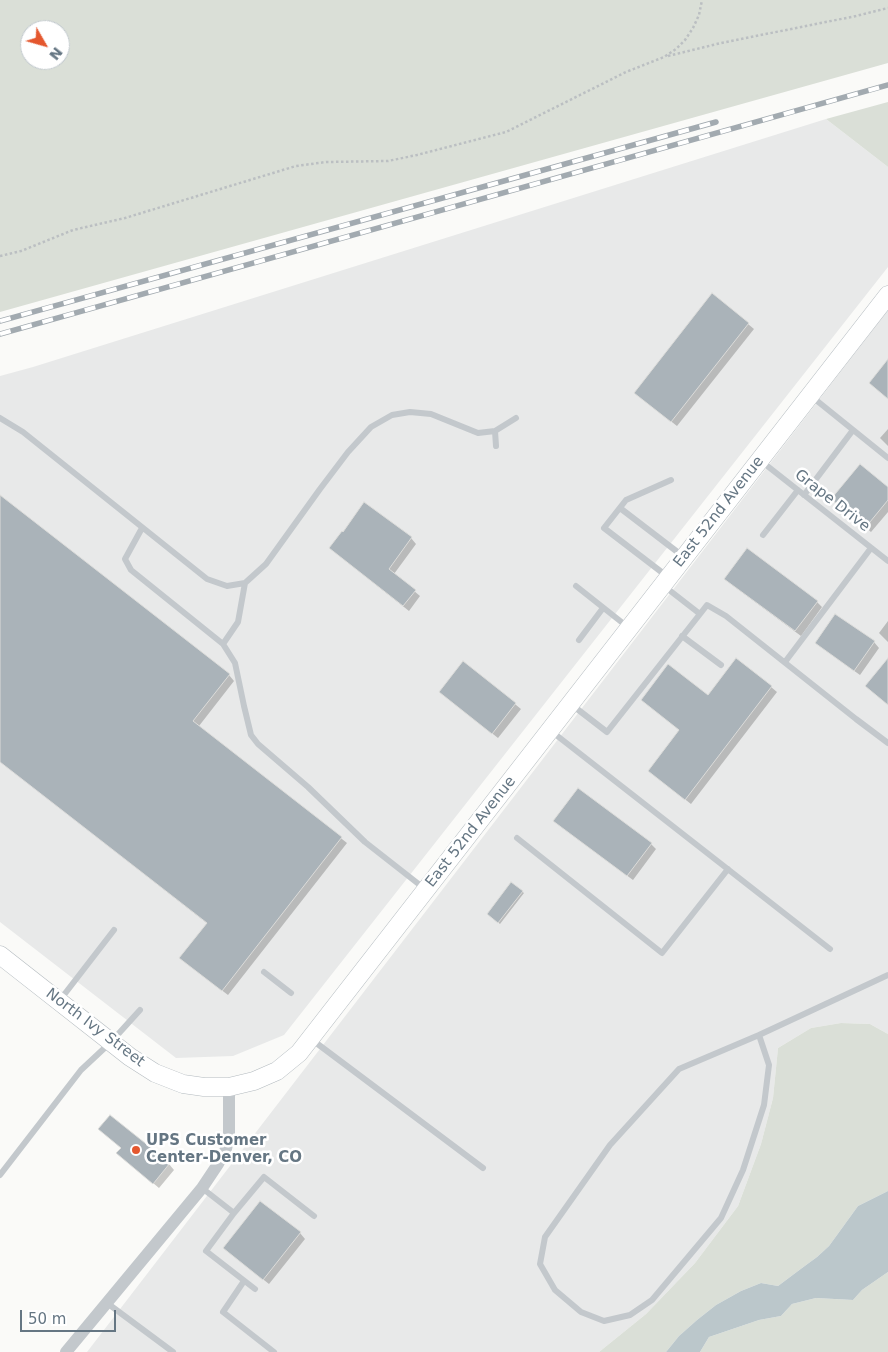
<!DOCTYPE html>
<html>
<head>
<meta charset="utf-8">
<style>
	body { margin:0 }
	#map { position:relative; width:888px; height:1352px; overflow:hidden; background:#fafaf8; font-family:"DejaVu Sans",sans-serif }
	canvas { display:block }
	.north { position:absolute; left:20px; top:20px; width:50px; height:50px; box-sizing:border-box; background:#fff; border:1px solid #c1c8cd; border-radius:50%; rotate:128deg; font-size:14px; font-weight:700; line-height:20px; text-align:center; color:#657683 }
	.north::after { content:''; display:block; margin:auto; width:18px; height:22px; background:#e4572e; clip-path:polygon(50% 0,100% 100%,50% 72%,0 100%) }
	.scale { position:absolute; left:20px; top:1310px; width:96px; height:22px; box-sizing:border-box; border:2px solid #657683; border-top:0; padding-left:6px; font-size:15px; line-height:18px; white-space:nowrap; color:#657683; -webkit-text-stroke:4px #fff; paint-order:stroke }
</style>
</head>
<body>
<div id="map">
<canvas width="888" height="1352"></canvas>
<div class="north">N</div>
<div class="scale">50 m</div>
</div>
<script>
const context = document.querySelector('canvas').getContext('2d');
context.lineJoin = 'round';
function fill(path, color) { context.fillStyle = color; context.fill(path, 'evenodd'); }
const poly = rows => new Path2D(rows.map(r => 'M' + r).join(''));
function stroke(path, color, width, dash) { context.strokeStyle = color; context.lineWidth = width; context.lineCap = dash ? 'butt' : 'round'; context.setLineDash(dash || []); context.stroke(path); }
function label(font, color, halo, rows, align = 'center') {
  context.font = font + ' "DejaVu Sans",sans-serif'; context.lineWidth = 5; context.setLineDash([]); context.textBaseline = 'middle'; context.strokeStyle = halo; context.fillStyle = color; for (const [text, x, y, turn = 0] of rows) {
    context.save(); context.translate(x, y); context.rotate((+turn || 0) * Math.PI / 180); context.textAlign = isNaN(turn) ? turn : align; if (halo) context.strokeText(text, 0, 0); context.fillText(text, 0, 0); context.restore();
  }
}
const built = poly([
	[826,119,888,167,888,267,284,1035,233,1056,176,1058,0,922,0,376,33,367],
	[888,310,888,1034,870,1024,841,1023,811,1028,778,1048,773,1098,761,1144,738,1206,695,1263,646,1314,599,1352,87,1352]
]);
const green = poly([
	[0,0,888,0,888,63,0,312],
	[30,30,60,30,60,60,30,60],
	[888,102,888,167,826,119],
	[841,1023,870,1024,888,1034,888,1191,858,1206,829,1246,817,1257,802,1268,778,1286,761,1283,741,1291,716,1305,697,1320,679,1336,666,1352,599,1352,646,1314,695,1263,738,1206,761,1144,773,1098,778,1048,811,1028],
	[888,1272,888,1352,700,1352,709,1337,759,1320,781,1316,792,1304,816,1298,853,1300,862,1290]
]);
const water = poly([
	[888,1191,888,1272,862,1290,853,1300,816,1298,792,1304,781,1316,759,1320,709,1337,700,1352,666,1352,679,1336,697,1320,716,1305,741,1291,761,1283,778,1286,802,1268,817,1257,829,1246,858,1206]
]);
const shadow = poly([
	[748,324,754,329,677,426,641,398],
	[888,429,888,446,880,438],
	[888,489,888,512,871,532,838,504],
	[0,497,229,675,234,681,199,726,347,843,228,995,186,963,208,924,0,761],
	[411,538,416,544,394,574,420,596,409,611,336,553],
	[731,584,817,602,822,607,801,636],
	[888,621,888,642,879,633],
	[874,642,879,648,860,675,822,648,816,643],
	[464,663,521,709,498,738,446,697],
	[771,687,777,692,691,804,655,776,680,730,642,700,709,696],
	[560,826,651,844,656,849,633,880],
	[512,884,524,893,500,924,488,914],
	[122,1148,169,1164,174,1170,159,1188,123,1158],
	[300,1233,305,1239,269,1284,230,1253]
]);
const building = poly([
	[712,293,749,323,671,422,634,393,712,293],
	[888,359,888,399,869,383,888,359],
	[860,464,888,487,888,500,865,528,831,499,860,464],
	[0,495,230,674,193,721,342,837,222,991,179,958,207,923,0,762,0,495],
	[364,502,412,537,389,569,416,590,403,606,329,548,342,531,343,532,364,502],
	[747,548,818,601,795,631,724,579,747,548],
	[835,614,875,641,854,671,815,643,835,614],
	[736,658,772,686,685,800,648,771,679,730,641,700,668,664,708,695,736,658],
	[888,658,888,705,865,686,888,658],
	[463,661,516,703,492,734,439,692,463,661],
	[578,788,652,843,627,876,553,821,578,788],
	[511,882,523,891,498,923,487,914,511,882],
	[110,1115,170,1163,153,1184,116,1153,121,1148,98,1129,110,1115],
	[260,1201,301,1232,263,1280,223,1248,260,1201]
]);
const path = poly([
	[668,56,721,43,856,16,888,8],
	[0,256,21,251,73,230,125,218,296,166,326,162,388,161,417,155,506,132,626,72,664,57,676,49,685,40,693,28,699,15,702,0]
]);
const lane = poly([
	[811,396,888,458],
	[0,418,23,432,207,579,227,586,245,583,266,564,320,489,348,452,371,427,392,415,410,412,431,414,478,433,495,431,516,418],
	[495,431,496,446],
	[761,461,888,561],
	[804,495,853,430],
	[620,508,684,557],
	[142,528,125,559,131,570,223,644,235,663,244,706,251,735,258,744,308,787,365,842,425,889],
	[763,535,798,490],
	[668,577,604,528,626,500,671,480],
	[576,586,629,628],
	[700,614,707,605,726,616,856,719,888,743],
	[682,636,721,665],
	[579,640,603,608],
	[223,644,238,622,245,583],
	[785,662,871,548],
	[572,705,607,732,700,614,664,586],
	[551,731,830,949],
	[517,838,662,953,728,869],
	[264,972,291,993],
	[60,1000,114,930],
	[759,1035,769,1065,764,1105,743,1170,721,1218,652,1300,630,1315,604,1321,581,1312,555,1290,540,1264,545,1237,610,1145,679,1069,759,1035,888,975],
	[311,1039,483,1168],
	[0,1175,81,1070,111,1042,140,1010],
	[202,1188,234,1213,206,1251,255,1289],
	[234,1213,264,1177,314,1216],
	[244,1281,223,1312,274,1352],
	[107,1303,173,1352]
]);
const street = poly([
	[66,1352,202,1188,218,1164,226,1149,229,1135,229,1087]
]);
const secondary = poly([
	[0,955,130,1057,155,1073,183,1084,204,1087,229,1087,254,1081,277,1071,299,1053,888,295]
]);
const rail = poly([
	[0,321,716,122],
	[0,334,888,85]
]);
const markers = [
	[136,1150,5,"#e4572e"]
];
const streetNames = [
	["Grape Drive",832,501,38],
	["East 52nd Avenue",719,512,-52],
	["East 52nd Avenue",471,832,-52],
	["North Ivy Street",95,1028,37]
];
const poiNames = [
	["UPS Customer",146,1141],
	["Center-Denver, CO",146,1158]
];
fill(built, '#e8e9e9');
fill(green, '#dadfd7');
fill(water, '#bbc7cb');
fill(shadow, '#0003');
fill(building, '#aab3b9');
stroke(building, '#dcdcda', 1);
stroke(secondary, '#b3babf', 19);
stroke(path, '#bbbfc2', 2.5, [2.5, 2.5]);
stroke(lane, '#c3c8cc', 6);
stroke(street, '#c3c8cc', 12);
stroke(secondary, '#fff', 18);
stroke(rail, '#a2aab0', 5.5);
stroke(rail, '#fff', 4, [11]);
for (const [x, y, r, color] of markers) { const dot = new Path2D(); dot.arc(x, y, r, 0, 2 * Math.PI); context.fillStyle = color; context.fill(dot); stroke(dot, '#fff', 2); }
label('15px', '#657683', '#fff', streetNames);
label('bold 15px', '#657683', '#fff', poiNames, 'left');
</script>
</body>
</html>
